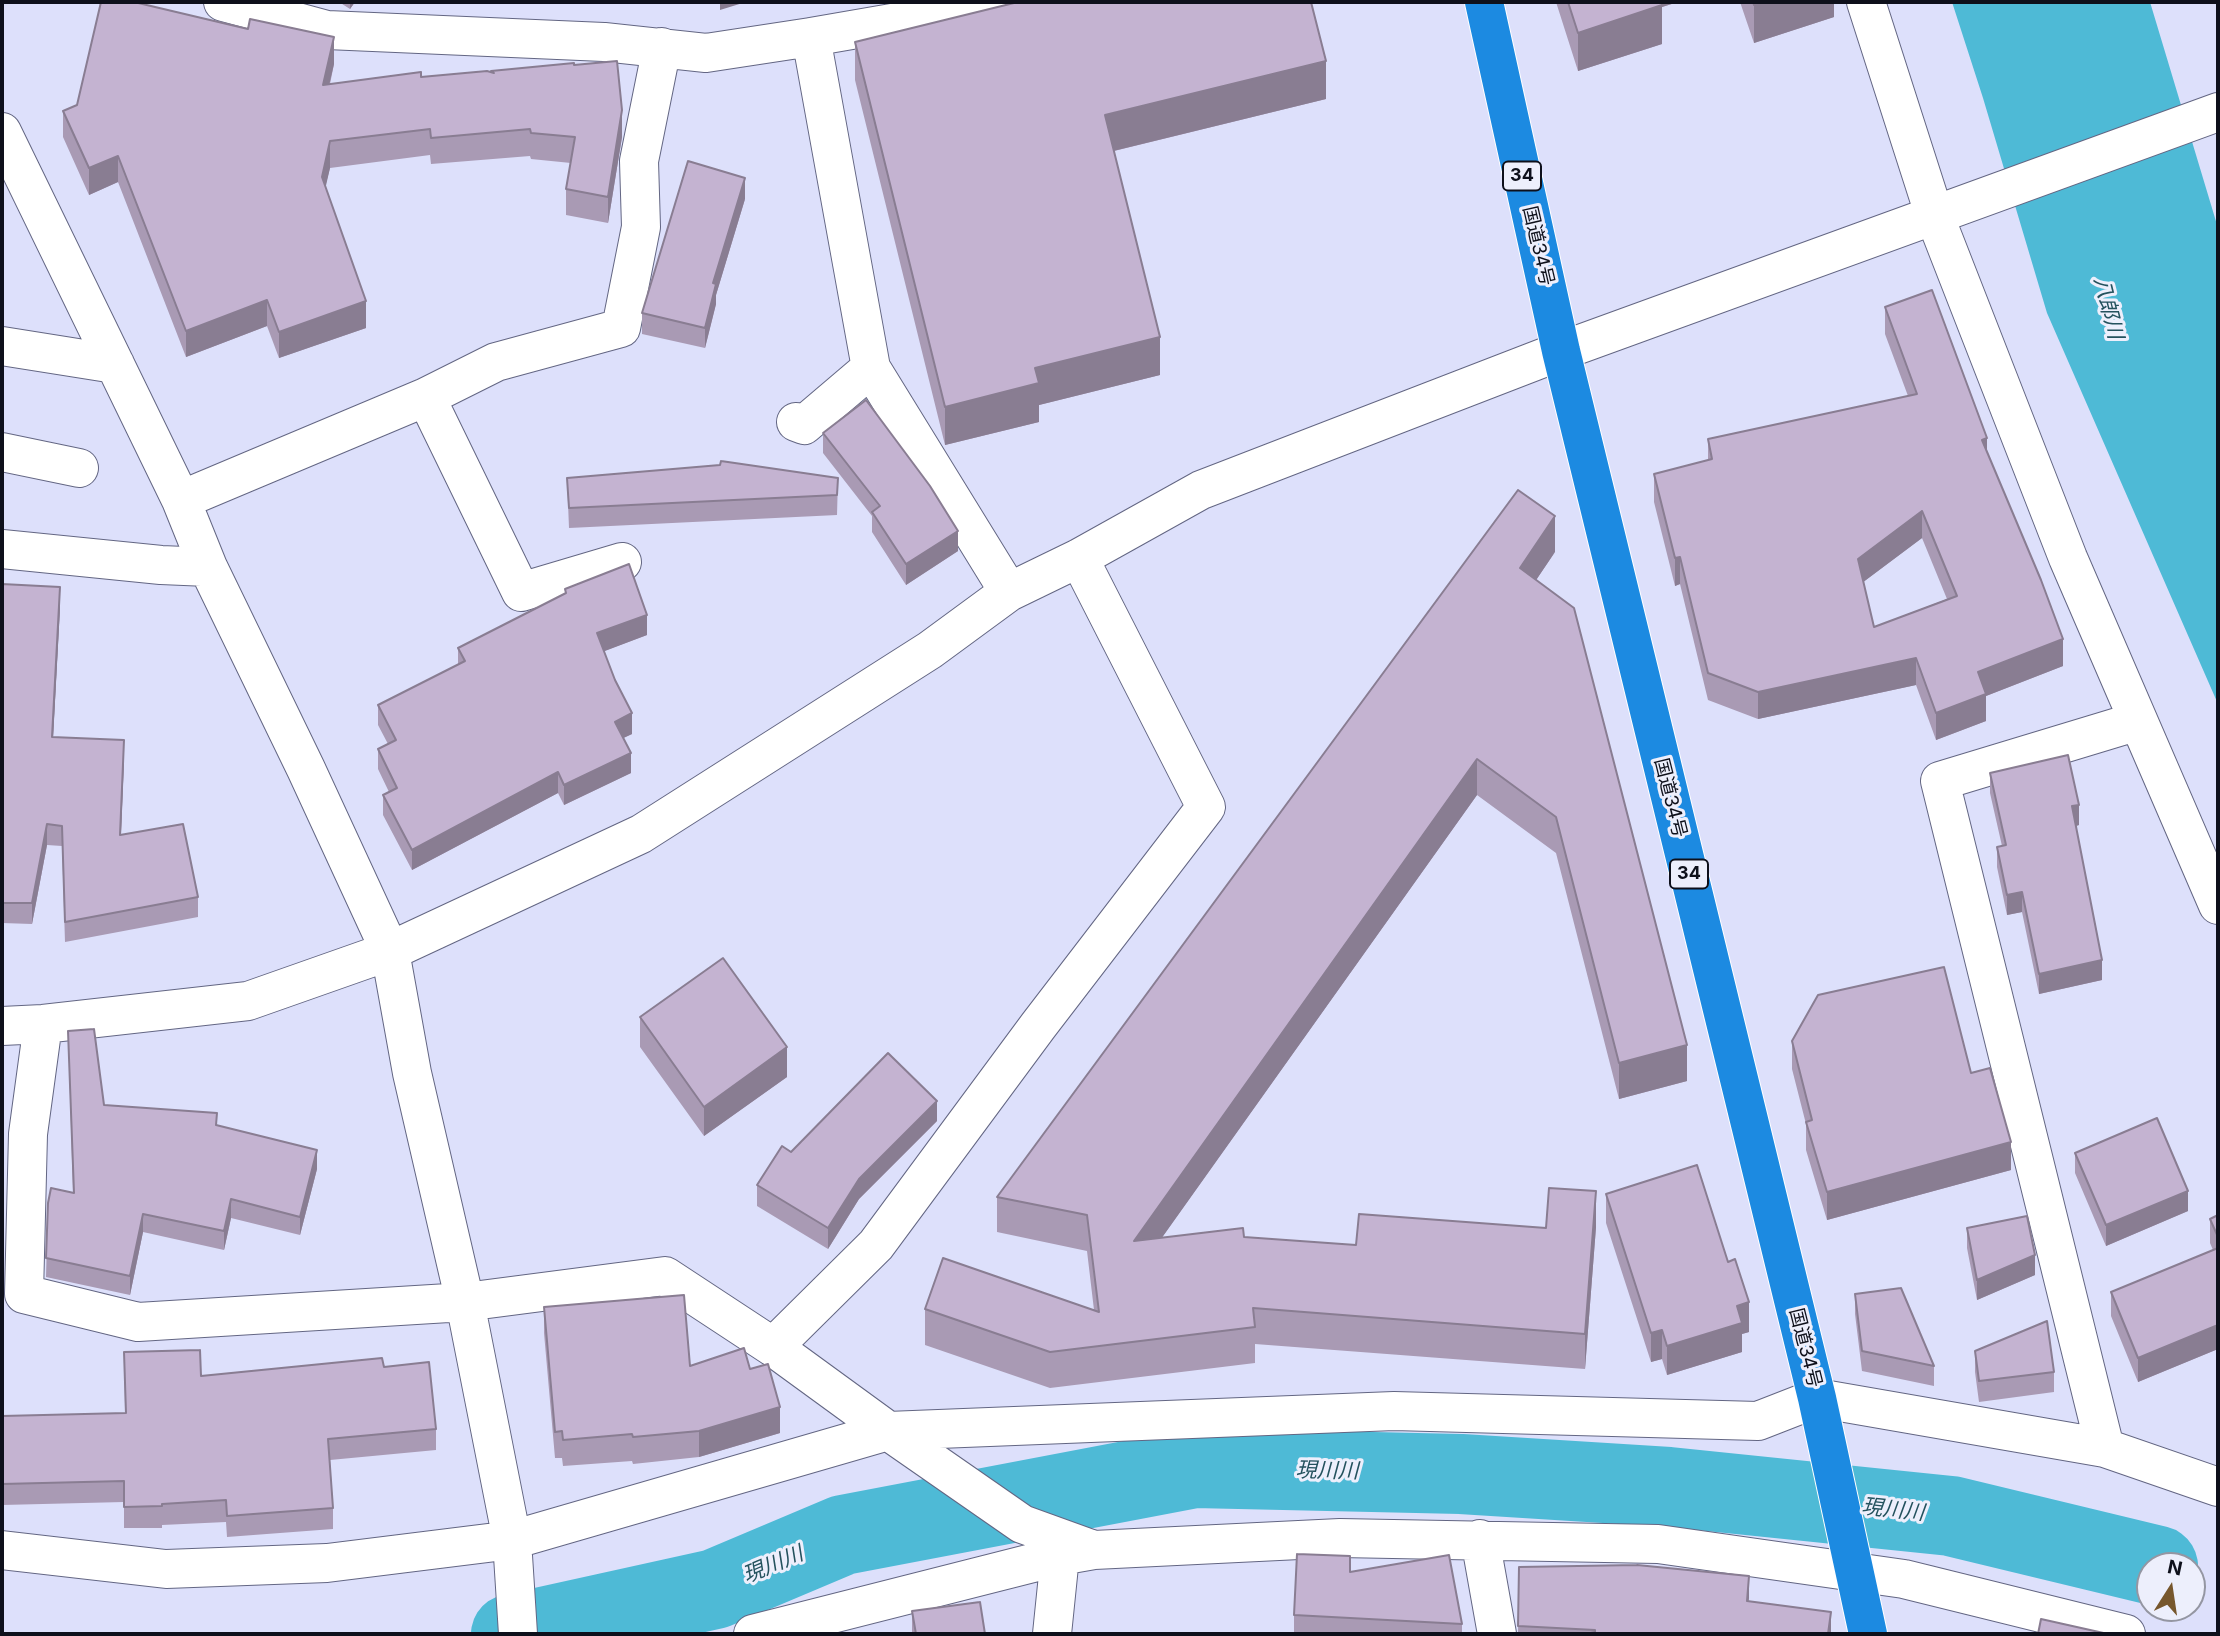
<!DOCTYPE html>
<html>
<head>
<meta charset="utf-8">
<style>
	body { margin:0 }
	#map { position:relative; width:2220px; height:1636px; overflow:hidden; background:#dde0fb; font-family:Inter,sans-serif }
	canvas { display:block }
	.frame { position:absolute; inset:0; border:4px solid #0e101b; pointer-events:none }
	.north { position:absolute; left:2136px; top:1552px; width:70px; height:70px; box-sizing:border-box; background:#edeffc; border:2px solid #9496a2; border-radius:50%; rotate:12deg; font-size:19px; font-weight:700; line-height:28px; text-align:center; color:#0e101b }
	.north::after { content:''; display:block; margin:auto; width:24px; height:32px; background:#77572d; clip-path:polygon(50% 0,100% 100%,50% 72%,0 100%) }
</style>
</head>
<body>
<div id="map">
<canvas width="2220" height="1636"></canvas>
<div class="frame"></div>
<div class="north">N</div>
</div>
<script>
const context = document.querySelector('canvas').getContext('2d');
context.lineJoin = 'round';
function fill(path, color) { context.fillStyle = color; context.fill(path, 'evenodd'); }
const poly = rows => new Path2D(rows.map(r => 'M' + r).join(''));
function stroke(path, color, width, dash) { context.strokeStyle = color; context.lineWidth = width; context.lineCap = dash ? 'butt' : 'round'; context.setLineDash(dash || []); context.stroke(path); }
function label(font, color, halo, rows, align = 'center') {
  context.font = font + ' Inter,"Noto Sans JP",sans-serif'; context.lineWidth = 6; context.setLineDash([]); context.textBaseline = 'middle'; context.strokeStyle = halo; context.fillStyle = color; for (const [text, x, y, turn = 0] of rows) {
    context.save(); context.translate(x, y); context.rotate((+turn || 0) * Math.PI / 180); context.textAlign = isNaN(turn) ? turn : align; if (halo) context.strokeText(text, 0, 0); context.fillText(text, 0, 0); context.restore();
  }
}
const water = poly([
	[1952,2,2150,2,2218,228,2218,704,2047,313,1983,98]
]);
const river = poly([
	[511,1634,715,1589,843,1535,1195,1468,1461,1474,1669,1487,1951,1516,2158,1566]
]);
const minor = poly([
	[223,2,327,30,604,42,706,53,811,37],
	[1866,2,1935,217,2068,558,2218,905],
	[2,132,181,500,208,567,306,769,390,951,412,1073,465,1302,512,1540,518,1634],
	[2,346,115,364],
	[426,397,521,592,622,562],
	[796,422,804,425,871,368],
	[2,452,79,468],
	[181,500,426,397,496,362,621,328,641,227,639,161,662,47],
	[2,549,161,565,208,567],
	[1009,592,871,368,811,37,1013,2],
	[43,1024,28,1134,24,1294,138,1322,465,1302,665,1276,773,1347,876,1245,1038,1026,1206,807,1079,558],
	[2,1026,43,1024,248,1001,390,951,641,834,930,650,1009,592,1079,558,1201,490,1561,351,2218,112],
	[773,1347,891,1433,1022,1524,1094,1550],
	[2105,1448,1940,781,2138,721],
	[1480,1539,1497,1634],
	[2,1550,166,1569,327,1563,512,1540,888,1431,1394,1411,1758,1421,1817,1398,2105,1448,2218,1487],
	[753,1634,1060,1556,1094,1550,1340,1538,1658,1544,1904,1579,2126,1634],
	[1052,1634,1060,1556]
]);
const highway = poly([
	[1484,2,1561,351,1817,1398,1868,1634]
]);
const wall = poly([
	[339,2,355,2,350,9],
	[1556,2,1678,2,1662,7,1662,44,1578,71],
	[1740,2,1834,2,1834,17,1754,43],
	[855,42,1326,99,1114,151,1160,375,1039,405,1039,422,945,445,855,80],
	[334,64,330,84,574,65,622,137,608,223,566,215,566,189,571,163,531,159,530,156,431,164,430,155,330,168,325,187,366,328,279,358,267,326,186,357,118,182,89,195,63,137,63,111],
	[745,199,716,295,716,304,705,348,642,334,642,313],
	[1885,307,1987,453,2063,666,1986,696,1986,721,1936,740,1916,685,1758,719,1708,700,1680,584,1675,586,1654,502,1654,474,1708,460,1708,439,1908,396,1885,334],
	[1922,538,1947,599,1874,627,1863,582],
	[823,433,958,551,906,585,872,532,872,516,823,453],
	[567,478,838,478,837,515,569,528],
	[1555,552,1536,580,1687,1081,1619,1099,1556,853,1477,795,1162,1237,1244,1237,1356,1245,1546,1228,1596,1227,1585,1369,1255,1344,1255,1363,1050,1388,925,1345,925,1309,1094,1310,1087,1251,997,1232,997,1197],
	[2,584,60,608,53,737,124,760,121,835,198,897,198,917,65,942,62,846,47,845,32,924,2,923],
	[565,589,647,635,604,651,632,734,623,738,631,773,564,805,558,793,412,870,383,815,383,795,389,792,378,769,378,749,388,744,378,725,378,705,458,665,458,648,565,594],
	[1990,773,2079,825,2076,826,2102,980,2039,994,2022,912,2007,915,1997,867,1997,847,2002,846,1990,793],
	[640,1017,787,1077,704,1136,640,1047],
	[68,1031,104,1105,217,1125,317,1169,300,1235,231,1218,224,1250,143,1232,130,1295,46,1277,48,1203,73,1193],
	[1792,1041,1971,1073,2011,1170,1827,1220,1806,1150,1806,1124,1792,1069],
	[937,1121,859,1199,828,1249,757,1206,757,1185,791,1152],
	[2075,1153,2188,1211,2106,1246,2075,1173],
	[1606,1194,1749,1332,1742,1334,1742,1352,1667,1375,1662,1359,1651,1362,1606,1223],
	[2218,1215,2218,1349,2138,1382,2111,1316,2111,1292,2213,1250,2210,1243,2210,1219],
	[1967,1228,2035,1275,1977,1300,1967,1248],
	[1855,1294,1934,1366,1934,1386,1862,1371,1855,1314],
	[544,1307,690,1366,750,1369,780,1433,699,1457,633,1464,632,1461,563,1466,562,1458,555,1458,544,1333],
	[1975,1351,2054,1372,2054,1392,1979,1402,1975,1372],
	[124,1352,201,1376,384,1367,436,1429,436,1450,330,1460,333,1508,333,1529,227,1537,226,1522,162,1525,162,1528,124,1528,124,1502,2,1505,2,1416,125,1413],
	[1519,1567,1749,1602,1831,1634,1518,1634],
	[1350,1572,1462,1624,1462,1634,1294,1634,1294,1615],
	[912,1611,985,1634,912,1634]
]);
const shadedWall = poly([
	[350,2,355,2,350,9],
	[720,2,746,2,720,10],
	[1651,2,1678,2,1662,7,1662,44,1578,71,1578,33],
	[1764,2,1834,2,1834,17,1754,43,1754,5],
	[334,37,334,64,323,111,323,85],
	[1326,61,1326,99,1105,153,1105,115],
	[622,110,622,137,608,223,608,197],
	[330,141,330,168,322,203,322,177],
	[118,156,118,182,89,195,89,168],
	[745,178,745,199,716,295,716,304,705,348,705,328,713,283],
	[267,300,267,326,186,357,186,331],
	[366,301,366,328,279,358,279,332],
	[1160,337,1160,375,1039,405,1039,422,945,445,945,407,1035,368],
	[1987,438,1987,465,1982,440],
	[1922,511,1922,538,1858,586,1858,559],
	[1555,516,1555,552,1520,604,1520,568],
	[958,531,958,551,906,585,906,564],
	[1680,557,1680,584,1675,586,1675,558],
	[60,587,60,608,52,758,52,737],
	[647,615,647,635,597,654,597,633],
	[2063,639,2063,666,1986,696,1986,721,1936,740,1936,713,1978,672],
	[1916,658,1916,685,1758,719,1758,692],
	[632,713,632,734,615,742,615,722],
	[124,740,124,760,120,855,120,835],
	[631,753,631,773,564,805,564,785],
	[1477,759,1477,795,1134,1277,1134,1241],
	[558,772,558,793,412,870,412,850],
	[2079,805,2079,825,2072,827,2072,806],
	[47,824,47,845,32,924,32,903],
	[2022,892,2022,912,2007,915,2007,895],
	[2102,960,2102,980,2039,994,2039,974],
	[1687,1045,1687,1081,1619,1099,1619,1063],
	[787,1047,787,1077,704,1136,704,1107],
	[937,1101,937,1121,859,1199,828,1249,828,1228,859,1179],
	[2011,1142,2011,1170,1827,1220,1827,1192],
	[317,1150,317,1169,300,1235,300,1217],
	[1596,1191,1596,1227,1585,1369,1585,1334],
	[2188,1191,2188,1211,2106,1246,2106,1225],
	[231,1199,231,1218,224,1250,224,1231],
	[143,1214,143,1232,130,1295,130,1276],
	[2035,1255,2035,1275,1977,1300,1977,1280],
	[1749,1302,1749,1332,1742,1334,1742,1352,1667,1375,1667,1346,1737,1306],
	[2218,1325,2218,1349,2138,1382,2138,1358],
	[1662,1330,1662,1359,1651,1362,1651,1333],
	[780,1407,780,1433,699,1457,699,1431],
	[1749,1576,1749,1598,1747,1623,1747,1601],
	[1831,1612,1831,1634,1828,1634]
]);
const building = poly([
	[101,2,134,2,248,29,250,19,334,37,323,85,421,72,421,77,487,71,494,73,491,71,574,63,574,65,617,61,622,110,608,197,566,189,575,137,531,133,530,129,431,138,430,129,330,141,322,177,366,301,279,332,267,300,186,331,118,156,89,168,63,111,77,105,101,2],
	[1018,2,1311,2,1326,61,1105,115,1160,337,1035,368,1039,383,945,407,855,42,1018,2],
	[1568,2,1661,2,1662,5,1578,33,1568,2],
	[1753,2,1764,2,1754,5,1753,2],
	[688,161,745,178,713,283,716,284,705,328,642,313,688,161],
	[1932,290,1987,438,1982,440,2041,580,2063,639,1978,672,1986,694,1936,713,1916,658,1758,692,1708,673,1680,557,1675,558,1654,474,1712,459,1708,439,1917,394,1885,307,1932,290],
	[1922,511,1957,596,1874,627,1858,559,1922,511],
	[866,400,930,486,958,531,906,564,872,512,880,506,823,433,866,400],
	[721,461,838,478,837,495,569,508,567,478,720,465,721,461],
	[1518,490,1555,516,1520,568,1574,608,1687,1045,1619,1063,1556,817,1477,759,1134,1241,1243,1228,1244,1237,1356,1245,1359,1214,1546,1228,1549,1188,1596,1191,1585,1334,1253,1308,1255,1327,1050,1352,925,1309,943,1258,1099,1312,1087,1215,997,1197,1518,490],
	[629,564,647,615,597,633,615,680,632,713,615,722,631,753,564,785,558,772,412,850,383,795,397,788,378,749,396,740,378,705,465,661,458,648,566,593,565,589,629,564],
	[2,584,60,587,52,737,124,740,120,835,183,824,198,897,65,922,62,826,47,824,32,903,2,903,2,584],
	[2068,755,2079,805,2072,806,2102,960,2039,974,2022,892,2007,895,1997,847,2006,845,1990,773,2068,755],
	[723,958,787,1047,704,1107,640,1017,723,958],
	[1944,967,1971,1073,1990,1068,2011,1142,1827,1192,1806,1122,1812,1120,1792,1041,1818,995,1944,967],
	[94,1029,104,1105,217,1113,216,1125,317,1150,300,1217,231,1199,224,1231,143,1214,130,1276,46,1258,48,1203,51,1188,74,1193,68,1031,94,1029],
	[888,1053,937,1101,859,1179,828,1228,757,1185,782,1146,791,1152,888,1053],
	[2157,1118,2188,1191,2106,1225,2075,1153,2157,1118],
	[1697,1165,1728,1262,1735,1259,1749,1302,1737,1306,1742,1323,1667,1346,1662,1330,1651,1333,1606,1194,1697,1165],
	[2218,1215,2218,1237,2210,1219,2218,1215],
	[2027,1216,2035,1255,1977,1280,1967,1228,2027,1216],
	[2218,1248,2218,1325,2138,1358,2111,1292,2218,1248],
	[1901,1288,1934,1366,1862,1351,1855,1294,1901,1288],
	[684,1295,690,1366,744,1348,750,1369,768,1364,780,1407,699,1431,633,1437,632,1434,563,1440,562,1431,555,1432,544,1307,684,1295],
	[2047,1321,2054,1372,1979,1381,1975,1351,2047,1321],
	[200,1350,201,1376,382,1358,384,1367,429,1362,436,1429,328,1439,333,1508,227,1516,226,1500,162,1504,162,1506,124,1507,124,1481,2,1484,2,1416,126,1413,124,1352,200,1350],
	[1297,1554,1350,1556,1350,1572,1449,1555,1462,1624,1294,1615,1297,1554],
	[1637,1565,1749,1576,1747,1601,1831,1612,1828,1634,1586,1634,1595,1632,1595,1630,1518,1626,1519,1567,1637,1565],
	[980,1602,985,1634,916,1634,912,1611,980,1602],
	[2041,1619,2108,1634,2038,1634,2041,1619]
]);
const shields = [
	[1522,176,38],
	[1689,874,38]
];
const shieldNames = [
	["34",1522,176],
	["34",1689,874]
];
const streetNames = [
	["国道34号",1538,246,77],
	["国道34号",1670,798,76],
	["国道34号",1805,1348,76]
];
const waterNames = [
	["八郎川",2108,308,76],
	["現川川",1327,1471,1],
	["現川川",1893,1510,6],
	["現川川",773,1565,-23]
];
fill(water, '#4ebad6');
stroke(river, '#4ebad6', 80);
stroke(minor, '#636683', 40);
stroke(highway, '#fff', 40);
stroke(minor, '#fff', 38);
stroke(highway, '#1c8ae1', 38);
fill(wall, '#a99ab4');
fill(shadedWall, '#897d92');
fill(building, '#c4b3d1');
stroke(building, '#897d92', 2);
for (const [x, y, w] of shields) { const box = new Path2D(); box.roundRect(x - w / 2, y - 14.5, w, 29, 5); context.fillStyle = '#edeffc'; context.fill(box); stroke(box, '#0e101b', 2); }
label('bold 18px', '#0e101b', null, shieldNames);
label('19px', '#0e101b', '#edeffc', streetNames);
label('italic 21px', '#24525e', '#edeffc', waterNames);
</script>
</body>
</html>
